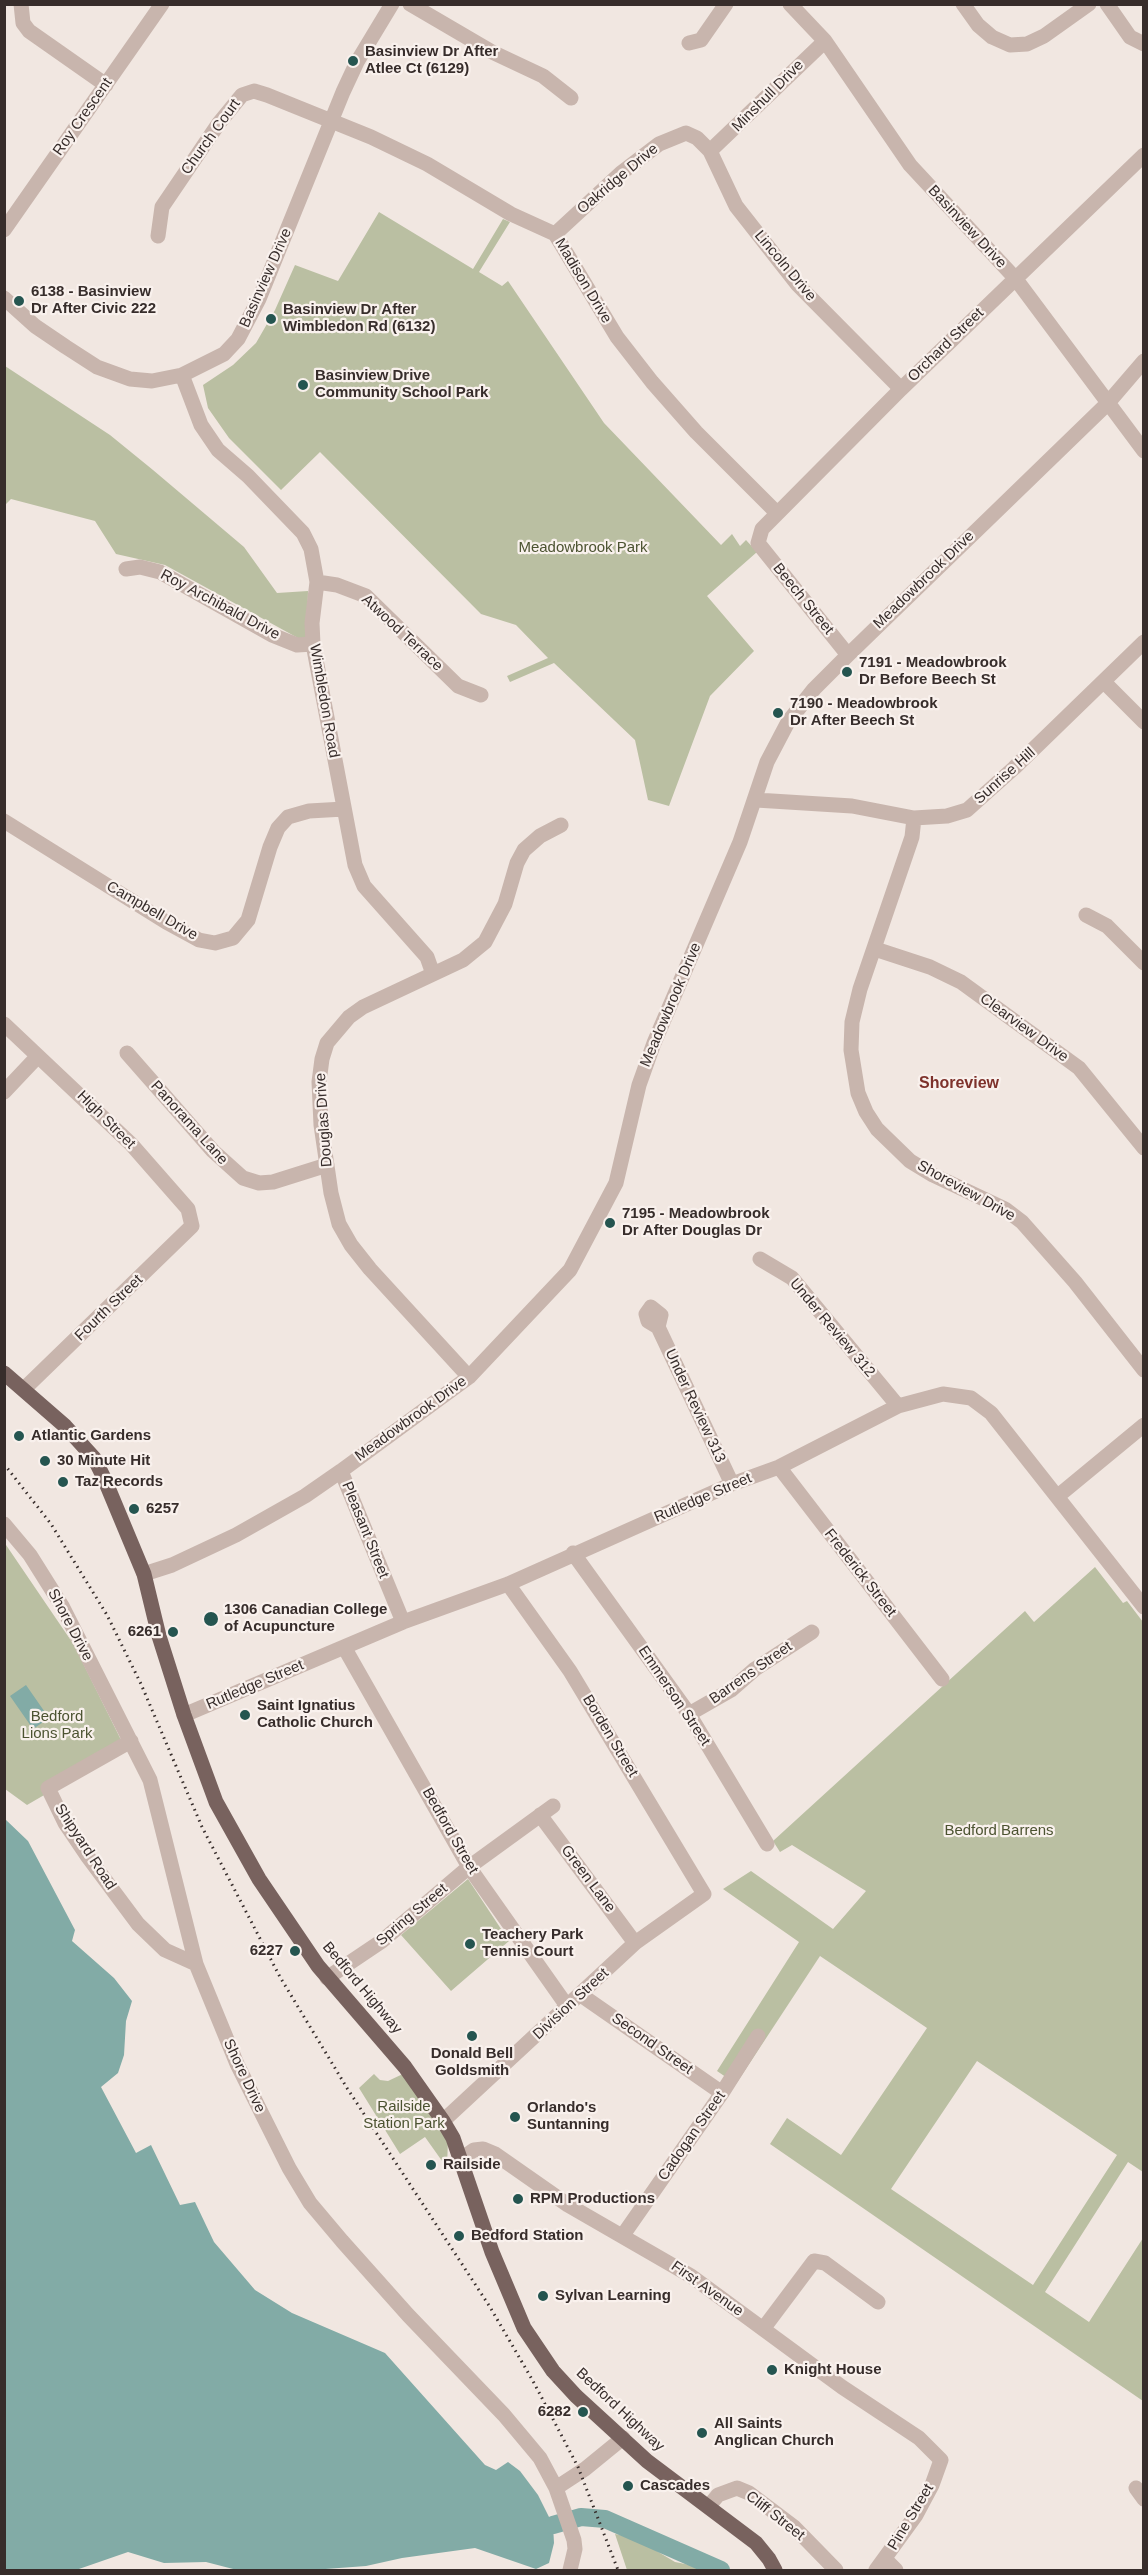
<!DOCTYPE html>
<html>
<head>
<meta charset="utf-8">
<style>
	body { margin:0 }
	#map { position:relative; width:1148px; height:2575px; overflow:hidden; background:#f1e7e1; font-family:Helvetica,sans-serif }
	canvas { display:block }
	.frame { position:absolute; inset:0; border:6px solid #372d2b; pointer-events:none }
</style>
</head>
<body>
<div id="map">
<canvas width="1148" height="2575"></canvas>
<div class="frame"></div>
</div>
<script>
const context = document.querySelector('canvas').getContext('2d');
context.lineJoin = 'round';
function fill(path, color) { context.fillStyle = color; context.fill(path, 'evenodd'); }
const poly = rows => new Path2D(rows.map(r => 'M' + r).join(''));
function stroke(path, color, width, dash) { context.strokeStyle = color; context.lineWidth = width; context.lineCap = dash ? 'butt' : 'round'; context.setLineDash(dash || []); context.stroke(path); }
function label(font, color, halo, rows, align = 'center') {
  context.font = font + ' Helvetica,sans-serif'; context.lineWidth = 4.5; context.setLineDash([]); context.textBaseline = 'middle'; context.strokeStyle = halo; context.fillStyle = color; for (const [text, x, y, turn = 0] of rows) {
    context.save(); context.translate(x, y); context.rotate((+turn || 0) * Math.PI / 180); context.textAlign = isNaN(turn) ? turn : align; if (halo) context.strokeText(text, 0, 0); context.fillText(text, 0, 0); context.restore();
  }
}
const green = poly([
	[379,212,473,269,503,219,510,222,479,272,502,286,508,281,604,423,721,545,732,534,740,546,746,540,757,552,707,596,754,651,710,696,669,806,648,800,635,740,554,663,510,682,507,676,548,658,516,625,481,614,320,452,281,490,229,438,208,408,203,385,233,365,256,343,275,310,295,265,338,281],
	[5,366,110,435,153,470,244,547,277,593,308,591,307,643,165,565,116,554,95,521,11,499,5,505],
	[4,1542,74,1645,125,1748,27,1805,5,1789],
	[1095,1567,1123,1603,1127,1601,1143,1622,1143,2172,1128,2162,1045,2292,1089,2322,1143,2238,1143,2401,770,2144,787,2118,841,2155,927,2028,820,1956,736,2084,717,2071,799,1942,723,1889,751,1871,833,1929,866,1891,792,1845,780,1852,773,1841,1025,1611,1034,1622],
	[977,2061,1117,2155,1033,2285,891,2189],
	[468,1879,509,1941,451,1991,401,1935],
	[405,2073,448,2139,447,2168,425,2137,400,2154,359,2088,374,2074,380,2080,388,2081],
	[615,2534,635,2538,675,2562,715,2570,627,2570]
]);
const water = poly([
	[26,1685,49,1718,33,1729,10,1696],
	[5,1819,28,1841,75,1930,72,1941,114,1978,132,2001,126,2021,124,2055,118,2073,101,2087,136,2153,151,2145,180,2205,195,2202,214,2242,255,2290,292,2313,385,2353,485,2465,496,2470,508,2462,520,2471,538,2495,553,2525,554,2543,549,2563,536,2569,475,2548,402,2558,366,2566,312,2570,237,2570,206,2562,164,2563,128,2552,76,2570,5,2570]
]);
const river = poly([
	[553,2525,581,2517,605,2519,721,2570]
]);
const minor = poly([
	[21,4,23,23,29,31,106,85],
	[410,4,492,52,543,76,571,98],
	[790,4,825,41,910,165,1015,278,1144,451],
	[963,4,978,25,992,37,1010,45,1027,44,1044,36,1089,4],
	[1107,4,1130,37,1144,44],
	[689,43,701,40,726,4],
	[710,151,825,41],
	[4,230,162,4],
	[555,234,621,173,659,144,686,133,697,138,710,151,736,206,798,285,901,389],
	[158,236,162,207,219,123,242,95,254,91,267,95,371,137,427,164,511,214,555,234,617,337,652,382,696,432,777,513],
	[4,298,35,326,66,347,97,367,130,379,152,381,182,375,224,354,238,339,259,299,343,92,357,62,392,4],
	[182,375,201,425,218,450,248,476,303,533,311,549,317,582,312,623,313,644,355,865,364,886,427,957,433,974],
	[126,569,140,567,160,572,272,635,297,645,313,644],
	[317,582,337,585,366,596,458,686,481,695],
	[848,655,758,543,762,529,901,389,1144,155],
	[1104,682,1144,722],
	[756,800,852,806,914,818,947,816,967,810,1014,768,1144,642],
	[914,818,912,837,860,989,852,1022,851,1050,858,1093,866,1112,877,1129,910,1161,933,1175,1005,1209,1022,1222,1075,1282,1144,1370],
	[4,821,166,922,199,940,215,943,233,938,248,920,270,847,278,828,288,817,309,811,344,809],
	[1086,915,1107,926,1144,963],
	[875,949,930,967,961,982,1079,1068,1144,1148],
	[4,1024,131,1144,188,1209,192,1226,24,1389],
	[127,1053,213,1151,243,1178,259,1183,273,1182,327,1165],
	[4,1092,38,1056],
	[760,1259,792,1278,898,1406],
	[658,1327,661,1315,651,1307,646,1314,648,1321,658,1327,732,1484],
	[469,1377,370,1269,351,1245,339,1224,331,1193,321,1125,319,1082,322,1059,327,1043,349,1017,363,1007,463,960,485,942,505,904,517,863,524,850,540,836,561,825],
	[779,1467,942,1679],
	[341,1471,403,1622],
	[1058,1496,1144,1425],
	[4,1524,30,1555,62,1606,150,1780,196,1964,237,2064,289,2168,310,2203,342,2241,408,2315,504,2415,540,2458,556,2488,574,2540,575,2549,570,2570],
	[573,1553,689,1714,767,1844],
	[144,1574,172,1565,236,1535,305,1496,341,1471,469,1377,570,1270,616,1183,639,1085,654,1043,740,842,767,762,788,722,814,689,848,655,1107,404,1144,361],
	[344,1647,469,1867,567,2006],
	[689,1714,731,1690,755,1669,812,1632],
	[184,1715,403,1622,508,1584,732,1484,779,1467,898,1406,943,1394,971,1398,991,1413,1144,1607],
	[131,1741,48,1788,65,1823,88,1857,138,1924,165,1950,196,1964],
	[540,1815,635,1943],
	[327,1978,382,1941,469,1867,553,1806],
	[581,1995,722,2093],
	[443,2121,635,1943,704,1894,570,1671,508,1584],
	[461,2159,474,2150,483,2149,495,2154,568,2205,691,2276,842,2387,919,2438,941,2460,932,2485,916,2515,876,2570],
	[623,2235,722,2093,758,2036],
	[763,2329,814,2261,825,2263,878,2302],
	[556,2488,585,2469,623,2438],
	[1136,2488,1144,2499],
	[709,2506,718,2495,737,2488,749,2493,794,2527,836,2570],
	[885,2559,896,2570]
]);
const major = poly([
	[4,1373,65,1426,94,1458,104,1478,144,1574,159,1636,184,1715,216,1802,259,1879,318,1966,405,2067,443,2121,453,2138,492,2252,524,2328,553,2371,576,2396,647,2461,756,2543,769,2559,775,2570]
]);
const rail = poly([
	[4,1464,51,1524,107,1615,141,1684,202,1827,280,1977,347,2088,490,2307,533,2381,578,2467,618,2570]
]);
const markers = [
	[353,61,6,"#255550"],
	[19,301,6,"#255550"],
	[271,319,6,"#255550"],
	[303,385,6,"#255550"],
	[847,672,6,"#255550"],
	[778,713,6,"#255550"],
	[610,1223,6,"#255550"],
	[19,1436,6,"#255550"],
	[45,1461,6,"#255550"],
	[63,1482,6,"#255550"],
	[134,1509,6,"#255550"],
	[211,1619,8,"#255550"],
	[173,1632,6,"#255550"],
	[245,1715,6,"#255550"],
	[470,1944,6,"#255550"],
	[295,1951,6,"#255550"],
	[472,2036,6,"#255550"],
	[515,2117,6,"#255550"],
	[431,2165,6,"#255550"],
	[518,2199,6,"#255550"],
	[459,2236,6,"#255550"],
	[543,2296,6,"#255550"],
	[772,2370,6,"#255550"],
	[583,2412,6,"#255550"],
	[702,2433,6,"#255550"],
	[628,2486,6,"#255550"]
];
const poiNames = [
	["Basinview Dr After",365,52],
	["Atlee Ct (6129)",365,69],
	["6138 - Basinview",31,292],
	["Dr After Civic 222",31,309],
	["Basinview Dr After",283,310],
	["Wimbledon Rd (6132)",283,327],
	["Basinview Drive",315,376],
	["Community School Park",315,393],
	["7191 - Meadowbrook",859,663],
	["Dr Before Beech St",859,680],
	["7190 - Meadowbrook",790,704],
	["Dr After Beech St",790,721],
	["7195 - Meadowbrook",622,1214],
	["Dr After Douglas Dr",622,1231],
	["Atlantic Gardens",31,1436],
	["30 Minute Hit",57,1461],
	["Taz Records",75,1482],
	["6257",146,1509],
	["1306 Canadian College",224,1610],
	["of Acupuncture",224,1627],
	["6261",161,1632,"right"],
	["Saint Ignatius",257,1706],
	["Catholic Church",257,1723],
	["Teachery Park",482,1935],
	["Tennis Court",482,1952],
	["6227",283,1951,"right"],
	["Donald Bell",472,2054,"center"],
	["Goldsmith",472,2071,"center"],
	["Orlando's",527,2108],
	["Suntanning",527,2125],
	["Railside",443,2165],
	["RPM Productions",530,2199],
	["Bedford Station",471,2236],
	["Sylvan Learning",555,2296],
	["Knight House",784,2370],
	["6282",571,2412,"right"],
	["All Saints",714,2424],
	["Anglican Church",714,2441],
	["Cascades",640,2486]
];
const streetNames = [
	["Minshull Drive",768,96,-45],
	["Roy Crescent",83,117,-55],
	["Church Court",211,137,-54],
	["Oakridge Drive",618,179,-40],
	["Basinview Drive",967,227,47],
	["Lincoln Drive",785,266,50],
	["Basinview Drive",266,278,-66],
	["Madison Drive",583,281,59],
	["Orchard Street",946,345,-44],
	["Meadowbrook Drive",924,580,-44],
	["Beech Street",803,599,51],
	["Roy Archibald Drive",220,605,28],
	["Atwood Terrace",402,633,43],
	["Wimbledon Road",324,701,80],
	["Sunrise Hill",1005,776,-42],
	["Campbell Drive",152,911,30],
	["Meadowbrook Drive",671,1005,-67],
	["Clearview Drive",1024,1028,36],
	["High Street",106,1120,45],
	["Douglas Drive",324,1120,-94],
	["Panorama Lane",189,1123,48],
	["Shoreview Drive",966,1191,29],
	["Fourth Street",109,1308,-44],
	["Under Review 312",832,1328,50],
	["Under Review 313",695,1406,65],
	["Meadowbrook Drive",411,1419,-36],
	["Rutledge Street",703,1498,-23],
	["Pleasant Street",365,1530,68],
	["Frederick Street",860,1573,52],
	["Shore Drive",70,1625,62],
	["Barrens Street",751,1673,-35],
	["Rutledge Street",255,1685,-23],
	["Emmerson Street",674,1696,56],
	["Borden Street",610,1736,59],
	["Bedford Street",450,1831,60],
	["Shipyard Road",85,1847,57],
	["Green Lane",588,1879,53],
	["Spring Street",412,1915,-40],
	["Bedford Highway",362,1988,50],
	["Division Street",571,2004,-43],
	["Second Street",652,2044,35],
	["Shore Drive",244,2076,65],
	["Cadogan Street",692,2136,-55],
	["First Avenue",707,2289,35],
	["Bedford Highway",620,2410,43],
	["Cliff Street",775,2516,38],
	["Pine Street",911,2517,-59]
];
const parkNames = [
	["Meadowbrook Park",583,548],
	["Bedford",57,1717],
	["Lions Park",57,1734],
	["Bedford Barrens",999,1831],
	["Railside",404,2107],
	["Station Park",404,2124]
];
const neighbourhoodNames = [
	["Shoreview",959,1084]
];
fill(green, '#babfa2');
fill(water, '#82aba6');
stroke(river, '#82aba6', 18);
stroke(minor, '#c8b5ad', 15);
stroke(major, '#78625e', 15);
stroke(rail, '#372d2b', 3, [1.5, 4.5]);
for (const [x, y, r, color] of markers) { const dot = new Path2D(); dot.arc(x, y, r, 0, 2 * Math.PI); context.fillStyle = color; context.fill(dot); stroke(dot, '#f9f1ed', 2); }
label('bold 15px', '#372d2b', '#f9f1ed', poiNames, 'left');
label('15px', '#372d2b', '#f9f1ed', streetNames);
label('15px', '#4c5331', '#f9f1ed', parkNames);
label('bold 16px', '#7e322c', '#f9f1ed', neighbourhoodNames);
</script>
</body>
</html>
